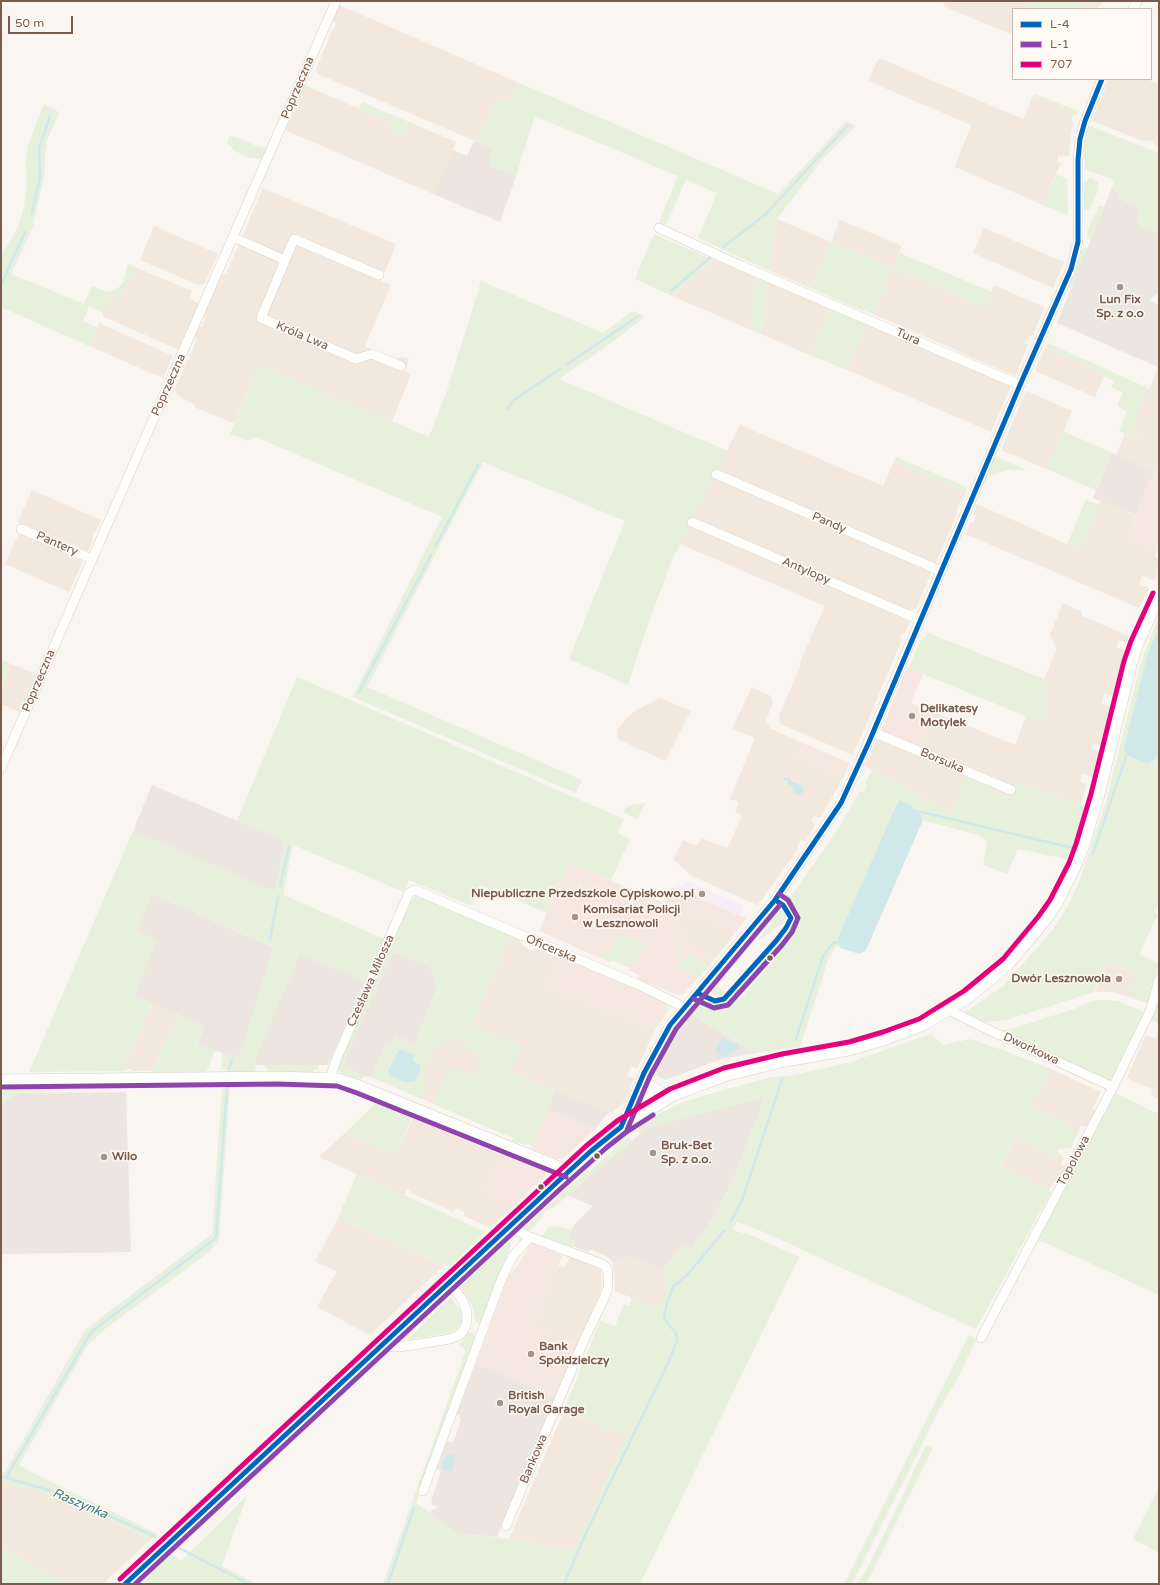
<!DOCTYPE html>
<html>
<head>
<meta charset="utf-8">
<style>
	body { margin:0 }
	#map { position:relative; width:1160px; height:1585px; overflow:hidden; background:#f9f5f0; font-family:"Varela Round",sans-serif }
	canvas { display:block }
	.frame { position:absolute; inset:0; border:2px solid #7a5c4d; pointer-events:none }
	.legend { position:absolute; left:1012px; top:8px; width:140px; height:72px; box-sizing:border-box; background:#fffaf3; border:1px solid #cabbb1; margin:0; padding:5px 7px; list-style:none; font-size:12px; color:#7a5c4d }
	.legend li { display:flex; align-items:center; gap:8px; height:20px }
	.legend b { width:20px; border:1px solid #cabbb1 }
	.scale { position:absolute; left:8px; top:16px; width:65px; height:18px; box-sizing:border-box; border:2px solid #7a5c4d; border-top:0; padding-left:5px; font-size:12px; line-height:14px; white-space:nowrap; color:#7a5c4d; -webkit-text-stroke:3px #fffaf3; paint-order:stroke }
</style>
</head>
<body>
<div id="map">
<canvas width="1160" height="1585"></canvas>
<div class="frame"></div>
<ul class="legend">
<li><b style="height:5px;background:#0065bd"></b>L-4</li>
<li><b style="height:5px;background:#8e44ad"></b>L-1</li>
<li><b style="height:5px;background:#e5007d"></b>707</li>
</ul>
<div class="scale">50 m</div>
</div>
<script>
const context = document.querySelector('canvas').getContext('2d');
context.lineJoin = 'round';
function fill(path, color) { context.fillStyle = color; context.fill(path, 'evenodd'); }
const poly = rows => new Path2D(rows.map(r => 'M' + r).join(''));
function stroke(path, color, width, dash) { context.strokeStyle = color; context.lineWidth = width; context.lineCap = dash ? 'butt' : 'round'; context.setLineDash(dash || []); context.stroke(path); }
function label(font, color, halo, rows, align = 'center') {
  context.font = font + ' "Varela Round",sans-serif'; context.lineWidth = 3; context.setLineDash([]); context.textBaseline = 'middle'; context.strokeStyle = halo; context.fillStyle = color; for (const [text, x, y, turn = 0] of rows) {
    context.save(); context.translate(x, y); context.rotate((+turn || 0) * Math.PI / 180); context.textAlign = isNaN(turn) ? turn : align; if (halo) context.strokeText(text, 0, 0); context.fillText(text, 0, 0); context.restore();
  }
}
const residential = poly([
	[945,1,1029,1,1026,9,1013,9,1013,35,943,6],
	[1073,1,1102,1,1098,9,1092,9],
	[339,5,517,82,507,104,496,99,477,142,318,74,316,69,333,29,334,29,335,27,336,24,333,20],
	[879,58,1023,119,1033,96,1074,113,1071,120,1073,122,1070,139,1062,157,1059,156,1057,161,1061,163,1043,205,955,167,971,125,868,81],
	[1109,79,1146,79,1159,84,1159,147,1155,145,1151,140,1143,141,1092,121],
	[311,88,392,123,388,131,403,137,409,122,456,142,433,194,285,130,295,110,294,108,298,99,306,90],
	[263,188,396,244,381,281,391,285,365,346,395,359,402,357,409,359,404,371,411,374,392,422,259,366,234,423,196,408,192,403,180,397,176,393,175,389,197,339,194,337,199,327,202,327,205,319,203,316,223,273,226,274],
	[777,219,831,242,840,220,902,246,893,268,986,308,994,285,1044,307,1033,335,1028,336,1025,342,1028,345,1015,376,873,314,893,268,831,242,811,288,770,271],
	[154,226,218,254,205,283,199,285,140,260],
	[984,228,1064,262,1053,288,973,253],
	[715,260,752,276,755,280,749,329,672,296],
	[135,267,192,291,189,298,199,303,179,350,102,316,112,294,121,298],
	[769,282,830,309,810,355,761,334],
	[99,323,173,356,163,378,89,346],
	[867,324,1011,386,991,432,847,370],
	[1045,348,1105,374,1095,397,1035,371],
	[1159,363,1159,473,1116,455,1125,434,1140,440,1141,437,1132,433,1139,416,1136,415,1148,388,1150,389],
	[1026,391,1072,411,1047,469,1001,450],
	[740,425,883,486,894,462,966,492,962,502,959,503,957,508,956,516,916,608,909,610,906,620,910,622,904,634,902,633,899,638,902,639,901,642,853,755,780,724,779,715,801,665,799,664,825,606,680,544],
	[32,490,101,520,96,532,94,532,92,538,93,539,88,551,18,522],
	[1101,501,1136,516,1128,539,1157,550,1155,557,1159,559,1159,571,1154,580,1142,576,1139,584,1149,587,1139,608,965,534,970,523,973,523,976,516,973,514,977,504,1080,550],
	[19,533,83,561,69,592,5,564],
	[1063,603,1082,612,1082,616,1129,636,1126,643,1119,640,1117,643,1116,647,1124,650,1120,669,1114,696,1104,694,1101,703,1111,707,1101,746,1094,743,1092,749,1100,753,1094,778,1082,773,1080,782,1086,784,1081,805,1016,782,1010,798,995,792,951,813,865,766,882,728,884,733,921,748,936,713,1015,745,1026,716,909,668,919,644,922,640,925,639,928,633,1044,679,1057,649,1050,635],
	[11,664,34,673,18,711,1,704,1,687],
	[752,687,771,696,773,703,766,720,770,728,800,742,795,756,843,778,820,818,814,816,811,821,815,825,805,841,801,840,797,846,798,849,758,905,691,876,673,859,683,840,697,846,701,838,727,848,732,838,742,815,735,812,739,802,730,799,755,738,732,729],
	[660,698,691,711,665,761,618,739,617,730,625,720,635,711],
	[683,911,735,933,713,961,687,946,684,936,676,926],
	[510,937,521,942,523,946,532,951,536,948,559,958,547,987,655,1030,637,1068,631,1066,627,1076,634,1079,625,1101,612,1113,511,1072,488,1127,371,1077,385,1044,472,1025],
	[1108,961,1139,975,1129,997,1113,992,1095,992],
	[152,1004,177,1014,153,1071,134,1071,132,1069,127,1069,125,1071,123,1071],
	[1159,1033,1159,1100,1151,1094,1152,1089,1127,1078,1146,1035,1156,1039],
	[1051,1069,1101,1092,1092,1109,1096,1112,1088,1127,1081,1126,1079,1130,1032,1106],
	[413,1118,501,1155,483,1193,514,1206,492,1226,489,1227,464,1216,464,1212,460,1210,456,1209,453,1212,412,1193,407,1189,404,1195,319,1157,345,1133,396,1155],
	[1016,1138,1063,1160,1061,1164,1066,1167,1058,1182,1054,1182,1049,1191,1001,1166],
	[338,1218,444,1265,370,1335,317,1307,337,1271,315,1262],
	[570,1256,601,1270,602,1288,578,1344,535,1327,543,1308,541,1306,558,1266,565,1268],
	[628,1256,663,1270,666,1290,661,1310,615,1291,613,1263],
	[564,1411,627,1436,573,1551,525,1541,509,1539],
	[1,1482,72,1501,150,1540,103,1584,69,1584,1,1548]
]);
const commercial = poly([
	[1154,471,1159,473,1159,551,1128,539,1136,516,1135,515],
	[907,667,923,674,911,703,936,713,921,748,883,733,882,728],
	[800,742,850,763,843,778,794,756],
	[569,863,664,903,672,887,746,918,735,933,683,912,676,926,686,931,684,936,687,946,713,961,684,994,677,995,638,979,639,975,629,970,630,968,612,960,610,962,539,931],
	[559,956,663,1000,661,1001,664,1002,669,1009,655,1030,547,987],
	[547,1109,595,1129,563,1159,554,1159,531,1149],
	[503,1151,546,1169,548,1173,514,1206,483,1193,502,1152],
	[534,1243,561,1255,562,1257,541,1306,543,1308,535,1327,578,1344,556,1397,476,1364,509,1275,518,1265,529,1246]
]);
const industrial = poly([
	[474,141,494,148,489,165,516,176,500,222,433,194,453,150,467,156],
	[1113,185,1120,199,1141,208,1137,221,1138,225,1159,234,1159,293,1149,300,1159,305,1159,363,1158,367,1057,323],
	[1112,453,1154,471,1135,515,1093,498],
	[152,785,285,841,275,892,133,831],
	[153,894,272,947,378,951,328,1065,257,1065,239,1057,197,1046,204,1026,134,996,94,923],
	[393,952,430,967,438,986,414,1044,385,1045,371,1077,363,1076,342,1066],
	[689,1013,756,1053,721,1059,666,1080,657,1075,655,1067,672,1036],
	[555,1090,609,1112,595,1129,547,1109],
	[126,1092,131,1252,1,1254,1,1104,19,1093],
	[765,1097,733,1180,715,1215,691,1249,682,1244,663,1270,628,1256,613,1263,608,1257,590,1249,588,1252,573,1246,575,1241,568,1237,574,1225,593,1206,567,1195,647,1128],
	[476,1364,556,1397,497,1537,457,1533,431,1514,431,1510,437,1508,436,1505,433,1506,431,1501,441,1471,437,1469,447,1441,453,1443,461,1420,459,1418,460,1415,457,1414]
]);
const education = poly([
	[685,880,744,906,740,916,675,889,677,884,683,887]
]);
const green = poly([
	[1029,1,1073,1,1092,9,1026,9],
	[517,82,778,194,846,121,856,126,822,160,777,219,770,271,698,238,717,193,686,180,666,225,659,222,678,176,535,116,516,176,489,165,494,148,477,142,496,99,507,103],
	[305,84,311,88,306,90,301,100,298,99],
	[1035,94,1078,111,1076,114,1033,96],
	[362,102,409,122,403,137,388,131,392,123,359,109],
	[44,104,59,112,46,143,44,177,33,226,11,274,84,304,92,286,107,292,114,290,119,287,123,283,128,264,135,267,121,298,112,295,104,313,89,306,83,321,97,327,89,346,1,307,1,256,18,227,24,206,27,186,26,159,28,145],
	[1090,126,1159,153,1159,234,1138,225,1137,221,1141,208,1120,199,1113,185,1114,180,1085,169,1084,145,1087,127],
	[230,136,236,137,259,147,268,148,263,159,249,158,235,151,227,143],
	[1070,136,1069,156,1063,156],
	[1057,174,1067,179,1068,216,1043,205],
	[1090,178,1095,180,1098,183,1099,188,1091,207,1090,209,1084,210,1083,184],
	[1099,206,1104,207,1091,240,1088,238,1087,231],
	[654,234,705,256,715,260,672,296,635,279],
	[831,242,893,268,900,253,992,292,986,308,893,268,873,314,842,302,811,288],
	[1083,248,1088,248,1071,288,1069,284,1078,264,1081,250],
	[752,276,769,282,761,334,749,329,755,280],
	[481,281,603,333,632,311,645,316,617,339,559,379,728,451,671,562,643,639,628,685,569,659,625,521,483,462,367,687,582,780,576,793,353,697,442,517,256,437,248,441,230,434,259,365,429,437,448,388],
	[830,309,867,324,847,370,810,355],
	[1048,343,1148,388,1137,415,1139,416,1132,433,1142,437,1140,440,1119,431,1127,411,1117,406,1123,392,1111,387,1114,381,1104,376,1104,374,1045,348],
	[1063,431,1112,453,1096,490,1047,469],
	[896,457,967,487,965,492,894,462],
	[994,457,996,457,1027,470,1010,469,990,476,987,475,988,473],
	[1086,500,1100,505,1080,550,1067,544],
	[1159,616,1159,628,1149,650,1127,755,1147,764,1153,761,1159,754,1159,903,1154,912,1158,914,1139,954,1159,964,1152,991,1147,1003,1129,997,1138,975,1108,961,1094,992,1010,1019,982,1023,964,1013,1003,986,1052,931,1068,906,1080,879,1106,802,1141,662],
	[928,633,1051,683,1045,696,1048,708,1042,723,909,668,919,644,922,640,925,639],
	[1,659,11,664,1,687],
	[34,673,37,675,20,712,18,711],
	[297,677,624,819,617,833,630,839,611,880,569,863,547,913,481,885,471,906,409,880,404,892,293,845,283,895,384,939,364,982,300,954,257,1055,255,1071,253,1073,229,1073,223,1069,221,1065,223,1052,239,1057,273,947,153,894,137,931,158,940,134,996,152,1004,123,1071,29,1072,133,831,275,892,285,841,237,821],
	[872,770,951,813,967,775,993,786,995,792,1009,798,1016,782,1087,807,1073,851,1069,851,1067,859,1018,849,1007,874,983,865,987,841,978,835,923,820,921,815,917,811,898,803,838,938,841,948,836,946,829,957,800,1047,756,1053,689,1013,701,1001,718,1004,724,1003,733,998,735,1000,740,999,769,966,778,954,777,950,794,922,795,916,792,909,785,901,786,894,791,897,811,868,838,829,860,791,864,792,868,784,865,784],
	[645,803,637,819,623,812,626,808,632,805],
	[416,895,422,897,523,939,521,942,510,937,472,1025,522,1046,511,1072,555,1090,533,1146,527,1143,525,1145,512,1141,513,1138,433,1104,448,1069,451,1067,474,1076,479,1064,478,1054,464,1049,465,1044,461,1040,450,1037,445,1039,441,1048,435,1046,425,1069,426,1091,424,1100,371,1077,385,1044,391,1044,395,1035,414,1043,438,987,430,967,393,952,343,1066,363,1076,362,1079,358,1079,341,1073,338,1069,339,1062,410,903],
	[778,909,782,910,786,915,784,923,760,939,759,938,772,923,767,918,774,910],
	[619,932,642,942,644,945,632,968,612,960,610,962,598,957,601,950,609,953],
	[680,944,684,951,682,954,674,956],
	[689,954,704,962,706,965,707,968,699,977,675,966,675,963],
	[713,982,725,992,722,995,715,996,709,990,710,986],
	[1159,996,1159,1024,1150,1019],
	[1104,1000,1118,1001,1144,1012,1112,1082,998,1031,1014,1028,1074,1009,1092,1001],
	[177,1014,204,1026,197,1045,215,1050,208,1069,204,1073,152,1074],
	[931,1034,943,1045,970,1039,1008,1052,1051,1069,1033,1106,1079,1130,1071,1148,1059,1149,1057,1152,1063,1157,1063,1160,1016,1138,1001,1165,1051,1192,976,1329,759,1230,737,1222,732,1230,753,1236,799,1257,640,1584,383,1584,466,1350,459,1345,469,1332,473,1333,476,1340,416,1503,457,1533,525,1541,573,1551,626,1436,564,1411,600,1321,615,1326,624,1304,629,1306,632,1298,661,1310,666,1290,663,1270,682,1243,691,1249,715,1215,733,1180,764,1097,647,1128,640,1134,636,1127,652,1117,684,1102,703,1096,771,1077,790,1076,851,1062],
	[264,1065,319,1065,318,1069,315,1069,311,1073,270,1073,265,1068],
	[1,1086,48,1087,49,1092,19,1093,1,1104],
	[230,1086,219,1239,209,1252,101,1332,87,1346,19,1465,37,1475,158,1534,150,1540,72,1501,1,1482,1,1472,5,1472,85,1330,212,1234,222,1088],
	[1115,1093,1159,1114,1159,1295,1044,1242,1036,1242],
	[378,1101,413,1115,396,1155,345,1133],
	[625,1134,632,1141,553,1208,546,1210,540,1220,529,1231,525,1231,524,1228,567,1188,589,1171,611,1152],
	[357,1174,404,1195,486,1232,449,1267,338,1218],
	[558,1226,572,1231,568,1237,575,1241,572,1248,542,1236,548,1228],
	[512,1240,508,1252,481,1323,476,1323,472,1305,460,1287],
	[451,1297,461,1312,463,1320,457,1329,449,1333,407,1340],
	[969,1335,976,1339,960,1374,939,1410,852,1584,844,1584],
	[926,1446,929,1446,933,1448,866,1584,857,1584,867,1569,907,1487,913,1472],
	[1159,1487,1159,1553,1133,1539],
	[247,1496,222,1566,258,1584,144,1584,155,1568,170,1553,181,1561],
	[1,1548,69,1584,1,1583]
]);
const water = poly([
	[1159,628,1159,754,1153,761,1147,764,1127,755,1124,748,1149,650],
	[785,778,789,778,792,782,802,785,803,787,803,792,799,795,794,793,792,786,788,784,788,780,783,781],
	[900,800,913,807,921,815,923,820,866,950,860,954,853,952,841,948,838,938,895,808],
	[723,1038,738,1045,736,1051,729,1055,721,1056,716,1052,715,1049],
	[399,1050,414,1054,413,1061,417,1064,420,1063,420,1072,414,1082,404,1082,390,1075,388,1071],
	[447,1454,456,1456,452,1472,443,1469,442,1466]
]);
const stream = poly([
	[32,213,40,177,39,148,50,116],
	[723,247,766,214,847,126],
	[1,285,25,232],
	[672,290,711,257],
	[566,365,637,317],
	[507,409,515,399,560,369],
	[435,547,478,465],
	[359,692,431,555],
	[917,811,1073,848],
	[1093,854,1127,754],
	[280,886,289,846],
	[270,939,278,898],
	[796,1039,823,956,833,943,839,942],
	[229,1069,232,1060],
	[731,1221,741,1203,782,1079],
	[1,1476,61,1494,156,1537],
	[6,1478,91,1332,216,1238,227,1088],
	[179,1548,249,1584],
	[388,1584,414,1508],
	[564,1584,586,1533,669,1361,677,1340,676,1333,668,1324,664,1317,667,1303,673,1287,687,1275,724,1231]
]);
const minor = poly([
	[1133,9,1137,1],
	[659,228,737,264,1020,385],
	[233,237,285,260],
	[379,275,294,239,261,318,356,359,372,354,401,366],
	[716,474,941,571],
	[692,522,920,620],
	[21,529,92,559],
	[873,732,1011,790],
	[1,768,336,1],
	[949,1010,987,1029,1113,1087],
	[330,1078,337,1058,409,893,415,890,639,985,684,1007],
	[648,1083,661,1092,673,1095],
	[637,1088,644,1105,649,1109,651,1102,648,1083,644,1073],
	[621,1127,644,1073,670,1025,775,900,841,803,856,771,1020,385,1071,269,1078,242,1078,160,1080,139,1085,121,1102,79],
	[981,1338,1113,1087,1151,1009,1159,980],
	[382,1346,400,1347,450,1339,461,1334,466,1326,467,1313,463,1301,450,1283],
	[423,1491,502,1278,513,1256,530,1237],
	[506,1526,584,1340,604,1298,608,1288,608,1273,607,1268,602,1264,530,1237,510,1227]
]);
const tertiary = poly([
	[1,1080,278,1077,338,1079,359,1086,569,1171]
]);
const secondary = poly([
	[125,1584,510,1227,553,1186,591,1151,621,1127,673,1095,726,1075,783,1061,851,1049,885,1039,922,1025,968,997,1008,964,1044,921,1056,904,1075,866,1083,846,1098,796,1131,663,1137,644,1159,596]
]);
const bus1 = poly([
	[697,993,715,1001,724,999,776,941,786,928,791,918,783,905,775,900],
	[125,1584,553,1186,591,1151,621,1127,644,1073,670,1025,775,900,841,803,869,742,1020,385,1071,269,1078,242,1078,160,1080,139,1085,121,1102,79]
]);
const bus2 = poly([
	[694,999,714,1008,728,1005,782,945,792,932,798,918,788,900,779,894],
	[1,1087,278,1084,337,1086,357,1093,566,1177],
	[627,1130,650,1076,676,1029,780,905],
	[135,1584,558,1191,606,1148,625,1133,653,1115]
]);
const bus3 = poly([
	[120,1579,586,1146,617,1121,670,1089,724,1068,782,1054,849,1042,883,1032,919,1019,964,991,1003,959,1038,917,1050,900,1069,863,1076,844,1091,794,1124,661,1131,641,1153,593]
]);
const markers = [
	[1120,287,4,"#a69286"],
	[912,716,4,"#a69286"],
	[702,894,4,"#a69286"],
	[575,917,4,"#a69286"],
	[770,958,3.5,"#7a5c4d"],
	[1119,979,4,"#a69286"],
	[653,1153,4,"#a69286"],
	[597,1156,3.5,"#7a5c4d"],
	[104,1157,4,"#a69286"],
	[541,1187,3.5,"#7a5c4d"],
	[531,1354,4,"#a69286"],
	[500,1403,4,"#a69286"]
];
const streetNames = [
	["Poprzeczna",298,88,-67],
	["Króla Lwa",302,336,23],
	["Tura",908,337,24],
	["Poprzeczna",169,385,-66],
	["Pandy",829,523,23],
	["Pantery",57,544,23],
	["Antylopy",806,571,23],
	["Poprzeczna",39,681,-67],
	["Borsuka",942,761,23],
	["Oficerska",551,949,23],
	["Czesława Miłosza",371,981,-66],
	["Dworkowa",1031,1049,25],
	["Topolowa",1074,1161,-62],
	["Bankowa",534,1459,-67]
];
const poiNames = [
	["Lun Fix",1120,300,"center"],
	["Sp. z o.o",1120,314,"center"],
	["Delikatesy",920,709],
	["Motylek",920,723],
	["Niepubliczne Przedszkole Cypiskowo.pl",694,894,"right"],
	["Komisariat Policji",583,910],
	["w Lesznowoli",583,924],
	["Dwór Lesznowola",1111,979,"right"],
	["Bruk-Bet",661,1146],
	["Sp. z o.o.",661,1160],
	["Wilo",112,1157],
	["Bank",539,1347],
	["Spółdzielczy",539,1361],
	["British",508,1396],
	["Royal Garage",508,1410]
];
const waterNames = [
	["Raszynka",80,1504,23]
];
fill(residential, '#f2e8de');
fill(commercial, '#f6e8e1');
fill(industrial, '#ede5e0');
fill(education, '#f6eef6');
fill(green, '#e7f0db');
fill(water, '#d0e8ea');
stroke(stream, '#d0e8ea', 2.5);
stroke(minor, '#d7d1cb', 10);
stroke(tertiary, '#d7d1cb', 12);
stroke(secondary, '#d9d2cb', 13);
stroke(minor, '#fefefd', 9);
stroke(tertiary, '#fefefd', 11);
stroke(secondary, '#fefefd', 12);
stroke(bus1, '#0065bd', 5);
stroke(bus2, '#8e44ad', 5);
stroke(bus3, '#e5007d', 5);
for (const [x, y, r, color] of markers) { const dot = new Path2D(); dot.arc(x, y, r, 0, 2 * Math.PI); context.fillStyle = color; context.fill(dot); stroke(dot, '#fffaf3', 1.5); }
label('12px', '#7a5c4d', '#fffaf3', streetNames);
label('bold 12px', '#7a5c4d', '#fffaf3', poiNames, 'left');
label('italic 13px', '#437c86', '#fffaf3', waterNames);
</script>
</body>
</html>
